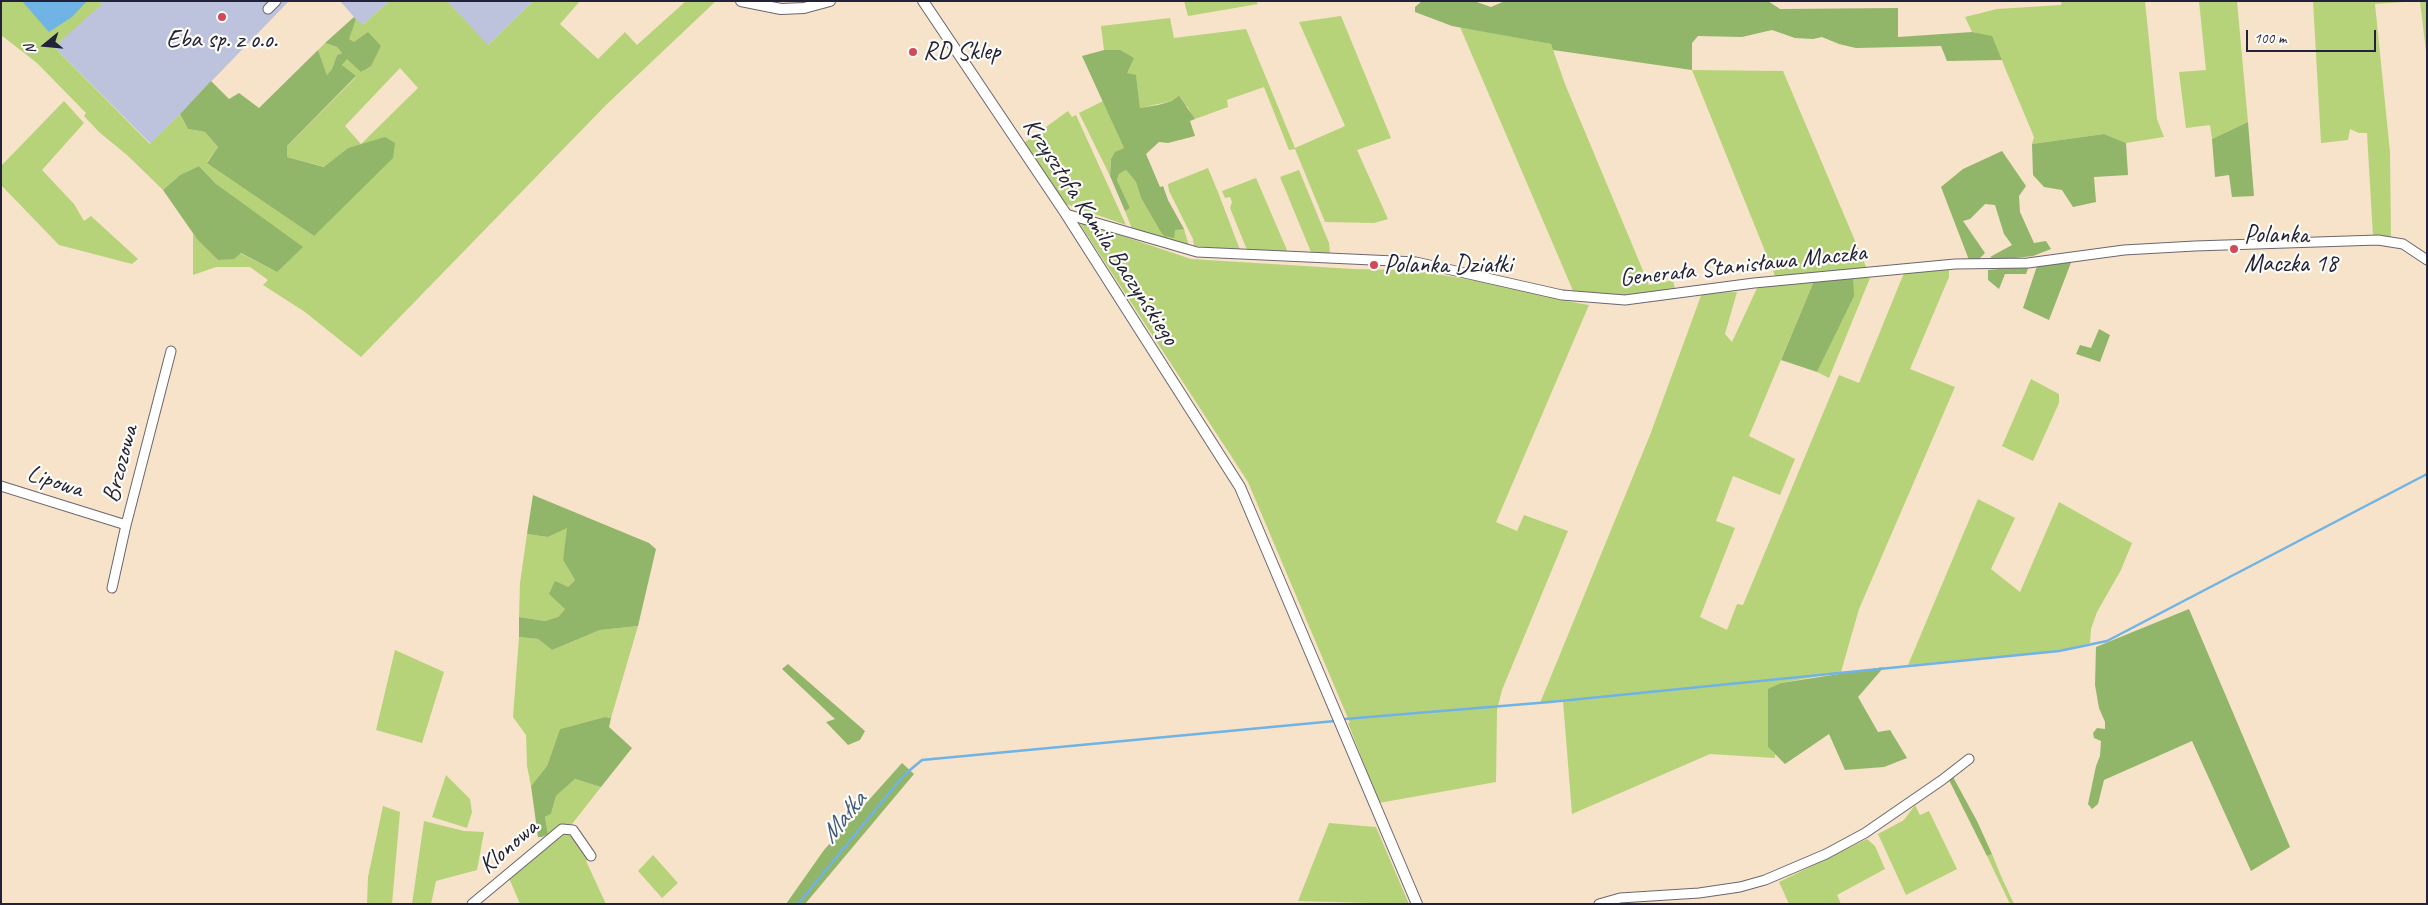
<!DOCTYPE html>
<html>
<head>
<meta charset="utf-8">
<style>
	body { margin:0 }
	#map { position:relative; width:2428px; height:905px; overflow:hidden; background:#f6e3ca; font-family:Caveat,sans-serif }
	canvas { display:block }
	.frame { position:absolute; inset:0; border:2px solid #22223b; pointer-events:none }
	.north { position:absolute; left:20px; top:20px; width:50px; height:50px; -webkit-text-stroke:4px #fdfcf7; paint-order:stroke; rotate:253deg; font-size:14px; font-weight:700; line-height:20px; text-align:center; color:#22223b }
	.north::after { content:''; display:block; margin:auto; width:18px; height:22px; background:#22223b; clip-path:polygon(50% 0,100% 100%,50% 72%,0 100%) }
	.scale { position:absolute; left:2246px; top:30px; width:130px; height:22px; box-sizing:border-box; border:2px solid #22223b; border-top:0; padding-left:6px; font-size:15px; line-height:18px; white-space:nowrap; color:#22223b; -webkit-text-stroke:4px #fdfcf7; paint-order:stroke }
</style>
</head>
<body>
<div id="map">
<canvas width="2428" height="905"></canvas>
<div class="frame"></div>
<div class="north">N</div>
<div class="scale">100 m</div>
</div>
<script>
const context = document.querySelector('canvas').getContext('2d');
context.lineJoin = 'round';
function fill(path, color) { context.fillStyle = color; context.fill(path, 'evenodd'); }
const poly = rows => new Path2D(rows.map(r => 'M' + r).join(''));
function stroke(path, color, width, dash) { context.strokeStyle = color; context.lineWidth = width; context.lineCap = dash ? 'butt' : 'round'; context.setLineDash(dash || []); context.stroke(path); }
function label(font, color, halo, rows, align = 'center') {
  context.font = font + ' Caveat,sans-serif'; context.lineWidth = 4.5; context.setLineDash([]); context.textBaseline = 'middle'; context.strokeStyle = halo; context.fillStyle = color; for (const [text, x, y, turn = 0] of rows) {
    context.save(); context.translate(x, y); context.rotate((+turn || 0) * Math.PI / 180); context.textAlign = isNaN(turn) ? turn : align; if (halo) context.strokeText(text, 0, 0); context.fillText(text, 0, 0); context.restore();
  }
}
const industrial = poly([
	[103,1,289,1,151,144,54,47],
	[340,1,389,1,362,26],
	[447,1,533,1,487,46]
]);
const green = poly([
	[1,1,100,1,102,4,54,47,150,144,180,114,188,129,205,132,218,147,207,162,314,236,362,144,348,148,325,167,287,157,287,146,356,77,342,65,347,58,362,72,381,47,354,43,348,39,356,19,363,25,389,1,447,1,488,45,533,1,580,1,560,24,598,59,625,32,637,45,686,1,716,1,606,105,361,357,305,312,263,285,268,280,250,267,216,267,193,275,193,234,218,260,240,253,277,272,216,184,199,166,180,175,163,190,127,155,99,132,84,116,86,113,37,63,1,35],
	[400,68,418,88,361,144,345,126],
	[1184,1,1256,1,1258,4,1188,16],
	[2062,1,2145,1,2157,119,2164,137,2126,143,2104,134,2032,144,2034,137,1992,37,1972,32,1965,17,1997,9,2061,5],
	[2199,1,2237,1,2248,122,2212,139,2210,125,2186,128,2179,72,2206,70],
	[2313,1,2427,1,2427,60,2420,1,2375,4,2390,152,2391,237,2373,236,2367,133,2359,133,2350,129,2348,140,2321,143],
	[1341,16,1391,138,1357,150,1388,219,1374,223,1325,222,1295,149,1289,150,1264,87,1227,100,1228,107,1195,119,1191,115,1188,107,1172,101,1140,108,1136,76,1127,73,1120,50,1104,50,1101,26,1170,18,1174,38,1246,29,1295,148,1345,126,1299,22],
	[1460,27,1551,44,1565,84,1649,285,1673,280,1675,289,1624,296,1574,293],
	[325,43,337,47,342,53,337,55,332,69,327,75,318,50],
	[1692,70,1783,71,1867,269,1775,276],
	[64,101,84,123,42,170,74,204,84,221,91,216,138,259,132,264,59,245,1,185,1,166],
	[1103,101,1124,148,1115,153,1111,159,1110,176,1079,113],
	[1068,111,1072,117,1076,115,1126,225,1063,203,1024,143],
	[1208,168,1218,192,1240,250,1194,246,1193,239,1169,191,1168,184],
	[1126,170,1136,182,1141,198,1159,229,1184,229,1189,246,1132,229,1125,211,1130,208,1117,180,1119,174],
	[1299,170,1329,243,1330,253,1311,252,1280,177],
	[1256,178,1287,250,1286,252,1247,250,1230,208,1232,202,1230,197,1225,198,1222,191],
	[1078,221,1191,259,1353,269,1412,270,1562,295,1561,300,1589,305,1496,522,1517,531,1524,515,1568,531,1502,690,1497,710,1496,782,1379,803,1348,723,1350,723,1248,482],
	[1949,269,1949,277,1910,369,1955,387,1859,609,1841,672,1781,683,1768,747,1775,754,1775,758,1710,754,1572,814,1563,701,1540,703,1650,435,1702,293,1737,292,1725,334,1732,342,1758,286,1814,281,1749,436,1795,459,1780,495,1733,476,1716,521,1735,528,1700,617,1727,630,1737,604,1743,605,1839,375,1859,383,1904,273],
	[1853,277,1870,278,1829,378,1817,372,1853,296],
	[2031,379,2059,394,2059,403,2033,461,2002,446],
	[1978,499,2015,518,1991,569,2020,592,2059,502,2132,543,2121,570,2097,612,2091,629,2090,643,2059,651,1908,665],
	[568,527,563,560,575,580,568,587,565,609,558,617,545,621,519,617,520,583,527,534,548,537],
	[638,626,611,718,605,717,560,729,547,766,531,786,527,766,526,735,513,717,519,637,538,639,552,650,600,630],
	[395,650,444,672,422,743,376,730],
	[446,775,470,799,472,812,467,828,432,817],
	[575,779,601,787,572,824,564,824,548,834,545,817,551,814,556,796],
	[1915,805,1920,815,1929,811,1957,869,1906,895,1878,834,1904,820],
	[383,806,400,812,392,904,367,904,368,877],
	[424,821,464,831,484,832,477,870,436,881,431,904,412,904],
	[1329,823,1376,827,1409,904,1298,901],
	[561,832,572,832,589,858,586,861,606,904,520,904,509,878],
	[1867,839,1875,846,1885,869,1837,895,1841,904,1789,904,1779,882],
	[1992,854,2001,876,2014,904,2010,904,1987,856],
	[653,855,678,883,662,898,638,871]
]);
const forest = poly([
	[1422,1,1474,1,1491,7,1505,1,1768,1,1780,9,1898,8,1898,37,1972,32,1992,36,2002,60,1947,61,1941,46,1856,48,1839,44,1822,37,1813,39,1795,38,1772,30,1742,37,1698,36,1692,43,1692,70,1553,50,1551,44,1452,26,1415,12,1415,7],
	[354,17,356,19,349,39,354,42,368,32,381,46,371,66,361,72,347,59,342,65,356,76,287,146,287,157,324,167,348,148,385,137,395,143,393,158,314,236,207,163,218,147,205,132,188,129,180,114,211,81,229,99,239,93,259,108,318,50,327,75,332,69,337,55,342,53,337,47,325,43],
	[1104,50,1120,50,1134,58,1127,73,1136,75,1140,108,1158,105,1172,101,1179,96,1195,119,1190,121,1195,136,1168,143,1159,142,1146,154,1160,187,1163,186,1168,200,1184,229,1175,230,1174,238,1164,236,1159,229,1141,198,1136,182,1126,170,1119,174,1117,180,1130,208,1125,211,1110,176,1111,159,1115,152,1124,148,1082,56],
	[2248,122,2254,196,2232,197,2229,175,2215,177,2212,139],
	[2104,134,2126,143,2128,175,2094,177,2096,202,2073,207,2062,190,2044,187,2033,175,2032,144],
	[2002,151,2026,186,2019,196,2020,212,2034,243,2046,241,2051,249,2033,256,1997,260,1990,257,2012,245,2004,234,1995,205,1985,204,1970,219,1963,221,1985,253,1978,260,1969,260,1941,187,1963,169],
	[199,166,216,184,303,247,277,272,241,253,234,259,218,260,197,239,163,190,180,175],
	[2072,260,2049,320,2023,308,2037,266],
	[2029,266,2026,274,2005,274,1999,289,1988,280,1988,270],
	[1853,277,1854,296,1817,372,1781,360,1814,281],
	[2099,329,2110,335,2100,362,2076,354,2080,345,2091,348],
	[533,495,649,543,656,549,638,626,600,630,552,650,538,639,519,637,519,617,545,621,558,617,565,609,549,594,555,581,568,587,575,580,563,560,567,528,548,537,527,534],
	[2189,609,2290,847,2251,871,2192,741,2104,780,2098,804,2092,809,2088,804,2096,766,2100,756,2101,741,2094,738,2093,733,2097,728,2105,729,2105,722,2099,708,2095,685,2096,647],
	[788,664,865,731,860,740,848,745,826,722,835,719,782,669],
	[1884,667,1858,697,1878,732,1890,730,1907,758,1884,767,1845,770,1829,734,1785,764,1768,747,1768,689,1781,683],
	[605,717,611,718,609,727,632,748,601,787,575,779,556,796,551,814,545,817,548,834,542,837,538,837,531,786,547,766,560,729],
	[902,763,914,774,805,904,786,904,824,850],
	[1953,777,1977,821,1992,854,1987,856,1949,780]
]);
const water = poly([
	[22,1,87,1,72,17,49,32]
]);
const stream = poly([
	[1345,719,1550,702,2059,651,2107,641,2427,474],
	[798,904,904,775,922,760,1335,721]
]);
const minor = poly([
	[268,9,276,1],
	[1066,214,1197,252,1416,262,1562,295,1625,300,1754,283,1955,264,2028,263,2124,250,2195,246,2378,240,2403,244,2427,260],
	[1,486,126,525],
	[112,588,126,525,171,351],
	[472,904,562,829,573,830,591,856],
	[1599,904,1620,898,1699,893,1740,887,1765,880,1826,854,1865,833,1942,780,1969,759]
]);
const tertiary = poly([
	[741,1,781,9,804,8,830,1],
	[923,1,1066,214,1240,487,1417,904]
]);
const markers = [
	[222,17,5,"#d1495b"],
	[913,52,5,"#d1495b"],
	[2234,249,5,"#d1495b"],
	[1374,265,5,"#d1495b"]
];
const poiNames = [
	["Eba sp. z o.o.",222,40,"center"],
	["RD Sklep",923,52],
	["Polanka",2244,235],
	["Maczka 18",2244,264],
	["Polanka Działki",1384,265]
];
const streetNames = [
	["Krzysztofa Kamila Baczyńskiego",1100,232,57],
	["Generała Stanisława Maczka",1743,266,-6],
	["Brzozowa",121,464,-75],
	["Lipowa",55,482,18],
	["Klonowa",509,847,-41]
];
const waterNames = [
	["Małka",844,818,-51]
];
fill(industrial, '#bec3dd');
fill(green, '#b7d379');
fill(forest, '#91b569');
fill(water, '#70b3e5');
stroke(stream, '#70b3e5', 2.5);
stroke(minor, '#6c666d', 11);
stroke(tertiary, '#6c666d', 12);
stroke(minor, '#fff', 9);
stroke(tertiary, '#fff', 10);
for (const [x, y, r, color] of markers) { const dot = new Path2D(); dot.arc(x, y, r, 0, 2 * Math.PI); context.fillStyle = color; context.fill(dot); stroke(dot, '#fdfcf7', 2); }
label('25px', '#22223b', '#fdfcf7', poiNames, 'left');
label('25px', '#22223b', '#fdfcf7', streetNames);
label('italic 26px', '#415c7f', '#fdfcf7', waterNames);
</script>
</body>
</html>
